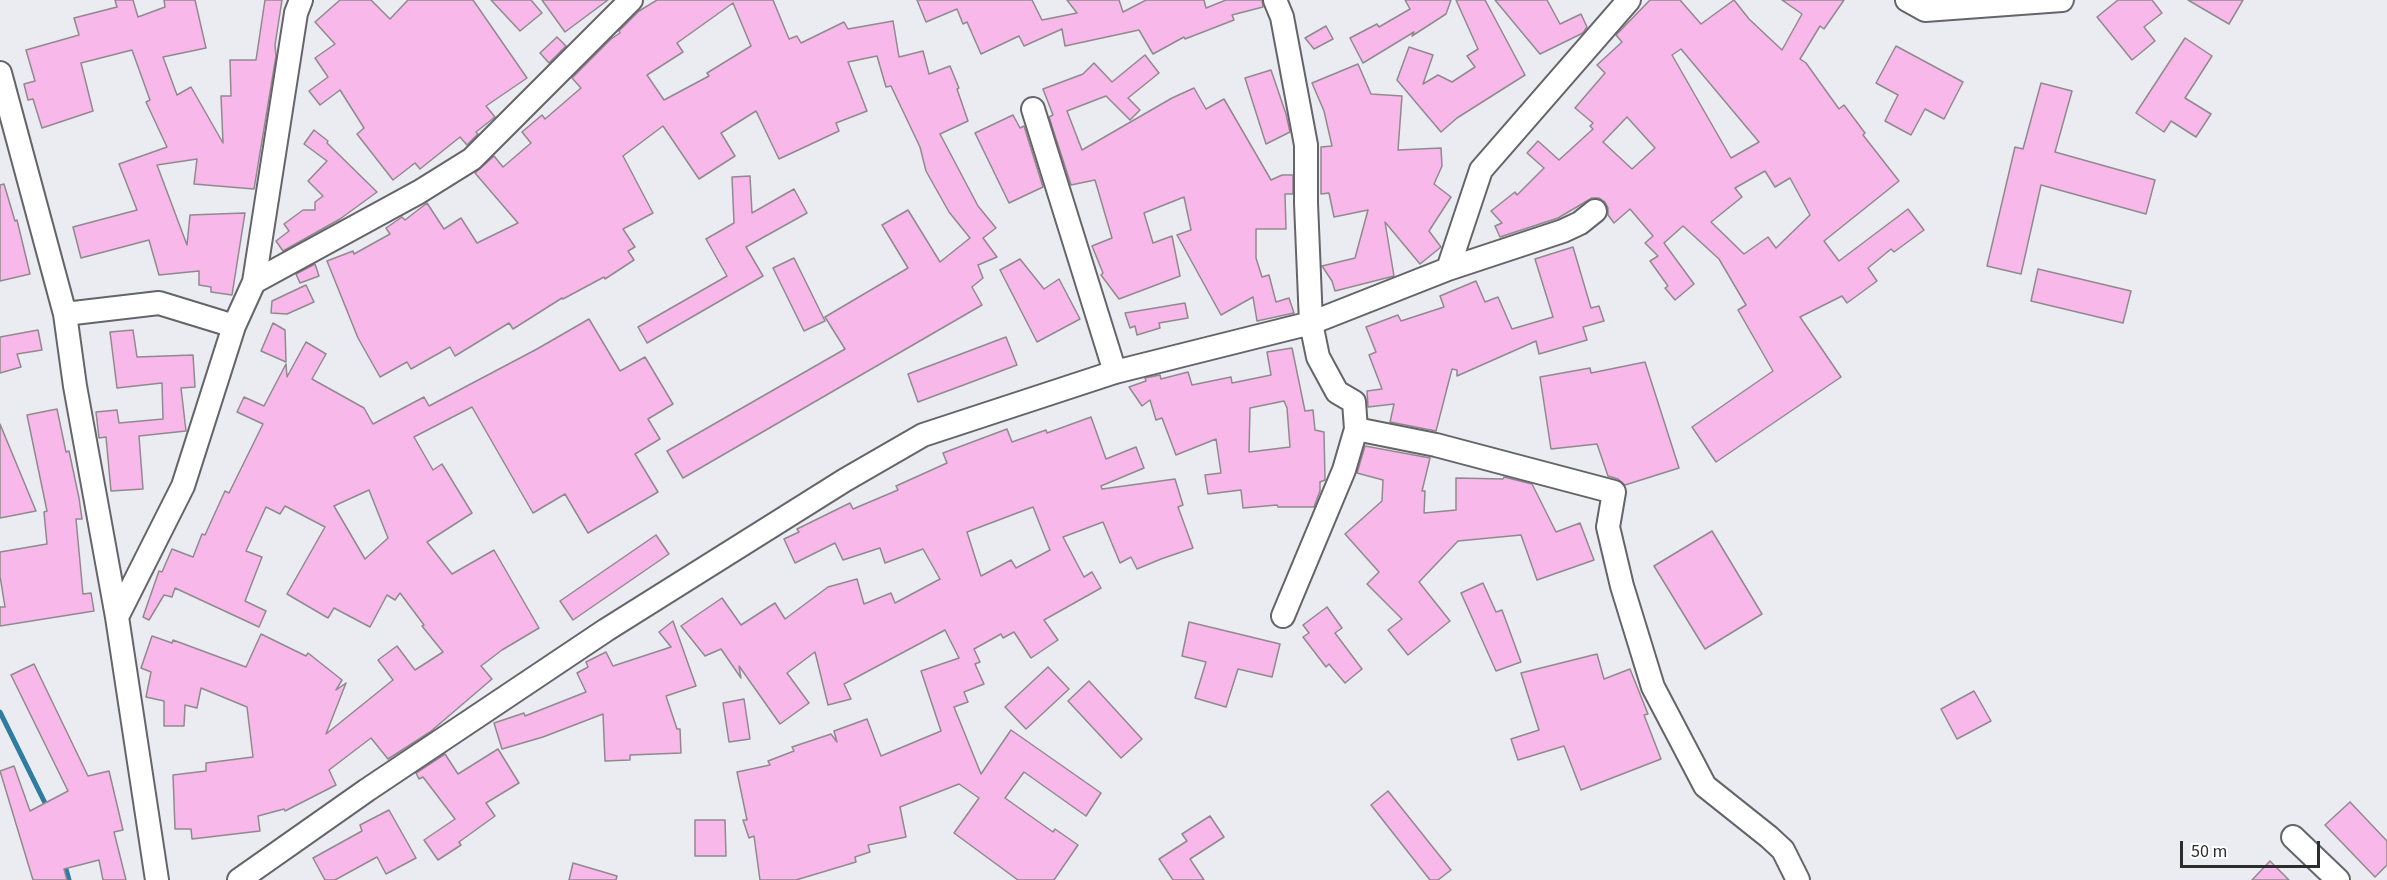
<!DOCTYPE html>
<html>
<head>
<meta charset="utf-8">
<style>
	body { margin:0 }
	#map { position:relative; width:2387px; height:880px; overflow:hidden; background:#ebebf2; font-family:"Source Sans 3",sans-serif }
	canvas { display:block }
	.scale { position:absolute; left:2180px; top:841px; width:140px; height:27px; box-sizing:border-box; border:3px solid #2c2c2e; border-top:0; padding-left:8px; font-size:18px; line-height:21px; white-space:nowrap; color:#2c2c2e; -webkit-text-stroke:4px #fff; paint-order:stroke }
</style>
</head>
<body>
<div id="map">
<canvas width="2387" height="880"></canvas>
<div class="scale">50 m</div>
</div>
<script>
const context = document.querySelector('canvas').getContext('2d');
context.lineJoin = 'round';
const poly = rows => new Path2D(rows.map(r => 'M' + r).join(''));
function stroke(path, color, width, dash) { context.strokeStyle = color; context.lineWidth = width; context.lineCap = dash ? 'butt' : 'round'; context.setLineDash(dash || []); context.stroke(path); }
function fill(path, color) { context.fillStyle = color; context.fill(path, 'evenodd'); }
const stream = poly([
	[0,712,47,807],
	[64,862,69,880]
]);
const building = poly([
	[115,0,133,0,138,17,165,7,164,0,195,0,206,48,163,57,177,95,191,87,223,143,221,96,231,96,230,60,256,60,265,0,282,0,275,45,276,56,254,189,194,184,197,159,157,165,187,245,190,215,245,213,232,295,211,292,211,287,199,285,199,271,159,275,149,240,81,258,73,227,137,210,119,164,167,147,146,102,150,100,132,50,81,63,93,111,42,128,33,99,28,100,24,84,35,81,26,50,79,35,74,18,117,7,115,0],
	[340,0,371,0,390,19,408,0,473,0,527,78,486,106,495,117,476,132,478,134,467,145,460,137,420,169,415,163,393,180,357,134,364,128,340,90,320,105,309,91,328,77,315,58,335,44,315,22,340,0],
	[491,0,531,0,542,13,520,31,491,0],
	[542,0,608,0,565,32,542,0],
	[657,0,773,0,789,39,797,36,801,43,844,22,848,29,893,21,899,57,923,51,929,74,950,66,959,88,957,89,968,121,940,134,978,206,996,228,983,238,997,257,978,265,983,278,972,287,982,305,683,478,667,451,845,349,825,317,908,268,882,225,908,210,940,262,970,238,949,212,926,171,920,147,891,86,886,87,877,56,848,62,867,111,836,123,839,131,779,159,756,111,721,133,735,156,699,179,663,126,623,156,653,213,623,229,635,247,628,251,634,260,605,279,604,277,563,299,562,298,513,329,509,323,455,356,450,347,411,369,407,362,380,377,358,338,327,261,353,251,354,254,390,234,386,228,402,217,405,220,427,203,444,229,461,218,477,243,518,223,475,173,494,156,503,167,531,143,522,132,542,115,545,119,581,88,572,78,611,39,620,33,619,31,639,11,657,0],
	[733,3,751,46,707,73,709,76,664,100,647,75,683,52,677,43,733,3],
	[917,0,1032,0,1042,20,1077,13,1067,0,1119,0,1123,12,1146,0,1204,0,1206,8,1226,0,1262,0,1263,7,1232,15,1234,20,1185,39,1184,37,1153,54,1139,30,1065,46,1062,29,1024,46,1019,36,981,54,967,22,963,24,957,9,926,22,917,0],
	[1405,0,1451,0,1446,14,1412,36,1414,32,1363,63,1350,38,1377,24,1379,27,1410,9,1405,0],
	[1456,0,1485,0,1525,75,1457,118,1441,132,1397,80,1409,47,1433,55,1423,84,1438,75,1452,82,1475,67,1467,56,1478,49,1456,0],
	[1495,0,1547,0,1560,24,1581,14,1587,27,1583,33,1540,54,1495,0],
	[1650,0,1680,0,1701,24,1734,0,1749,19,1782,50,1802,14,1782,0,1844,0,1824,29,1820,26,1800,59,1806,63,1839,109,1844,105,1865,133,1863,135,1899,181,1824,241,1839,261,1908,209,1924,230,1894,252,1891,249,1868,268,1877,281,1847,303,1842,296,1800,317,1841,377,1716,462,1692,427,1773,371,1738,310,1746,305,1719,259,1683,226,1664,243,1694,284,1675,300,1665,288,1668,286,1650,261,1658,256,1645,243,1653,236,1630,209,1614,223,1608,215,1608,208,1605,202,1599,198,1592,198,1558,218,1500,237,1495,226,1502,223,1491,211,1515,192,1517,195,1544,168,1527,153,1538,141,1559,160,1593,129,1590,126,1593,123,1575,108,1605,73,1597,65,1622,42,1616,35,1650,0],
	[1681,49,1759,142,1731,158,1672,55,1681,49],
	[1627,117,1655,148,1632,169,1603,142,1627,117],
	[1765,171,1775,187,1790,178,1810,215,1776,248,1768,237,1744,254,1711,222,1742,197,1735,188,1765,171],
	[2118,0,2152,0,2162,13,2144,27,2155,41,2132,60,2097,17,2118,0],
	[2188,0,2243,0,2229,24,2188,0],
	[1326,26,1333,39,1314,49,1305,38,1326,26],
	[557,37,566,46,549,63,540,53,557,37],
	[2185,38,2212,56,2185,98,2211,114,2196,137,2171,121,2164,132,2136,113,2185,38],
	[1896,46,1963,82,1944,119,1925,109,1911,135,1885,121,1898,95,1876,83,1896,46],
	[1145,55,1159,73,1128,98,1140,110,1130,120,1106,96,1067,111,1082,150,1172,98,1194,88,1206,109,1224,99,1271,180,1282,175,1293,175,1293,194,1285,194,1286,229,1256,229,1256,258,1262,277,1269,275,1276,302,1289,298,1294,313,1257,321,1253,297,1221,315,1177,235,1191,230,1184,197,1144,213,1153,243,1172,236,1180,276,1119,299,1101,275,1103,273,1092,246,1112,238,1095,180,1071,185,1049,117,1053,115,1043,89,1083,74,1094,63,1112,82,1145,55],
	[1358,64,1371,94,1402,96,1398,150,1441,148,1442,166,1434,184,1451,197,1429,231,1441,247,1420,264,1385,222,1394,276,1335,291,1332,281,1322,266,1355,258,1368,210,1334,217,1329,193,1321,194,1321,147,1332,146,1324,111,1312,83,1358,64],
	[1271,70,1286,114,1290,132,1266,144,1245,78,1271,70],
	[2041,83,2072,91,2055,152,2155,180,2146,214,2041,185,2021,274,1987,266,2015,147,2023,149,2041,83],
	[1013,115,1020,128,1024,126,1043,187,1009,203,975,133,1013,115],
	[314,130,328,141,327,143,377,192,340,219,283,251,276,241,289,231,284,224,303,210,315,210,315,202,323,196,308,181,327,161,304,144,314,130],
	[750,176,752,213,794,189,807,213,746,247,763,276,647,343,638,327,727,276,706,239,734,223,732,177,750,176],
	[4,184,15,221,17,220,30,274,0,281,0,185,4,184],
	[1573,247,1591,308,1599,306,1604,321,1583,327,1587,340,1539,354,1536,341,1457,376,1457,370,1452,369,1436,431,1390,422,1394,404,1368,407,1367,391,1382,389,1369,355,1376,352,1366,327,1398,315,1401,321,1444,307,1440,296,1476,281,1485,302,1498,297,1512,329,1553,317,1535,259,1573,247],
	[794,258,825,321,804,331,773,268,794,258],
	[1020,259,1044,289,1059,279,1080,319,1037,342,1000,270,1020,259],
	[315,264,319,276,300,283,296,274,315,264],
	[2038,269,2131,291,2123,323,2031,301,2038,269],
	[306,285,314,302,287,314,271,313,272,301,306,285],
	[1185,303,1188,318,1159,323,1160,328,1137,335,1135,326,1130,328,1125,313,1185,303],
	[589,319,620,371,645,357,673,404,648,419,660,439,635,454,658,492,588,533,565,494,533,513,472,407,414,437,433,470,442,464,472,513,427,542,452,574,494,550,539,628,502,650,481,666,492,679,430,732,388,759,371,738,329,770,336,785,285,811,284,809,258,816,260,831,192,839,191,829,175,829,173,775,206,771,206,763,253,757,247,707,201,688,197,708,185,705,184,726,164,726,164,701,146,697,151,672,141,668,152,636,172,643,173,640,246,667,261,634,306,656,308,653,342,680,336,690,346,683,326,734,393,680,378,660,397,646,415,670,443,652,422,626,424,625,400,593,395,600,387,595,370,627,334,608,328,618,287,594,325,527,285,506,280,514,266,507,246,551,262,557,245,601,266,611,259,627,175,588,172,597,164,595,149,620,143,617,159,571,162,572,172,549,193,557,202,534,205,535,225,491,229,493,263,424,237,412,244,397,264,406,286,364,287,377,306,342,326,354,312,379,364,408,373,424,424,397,429,406,537,349,589,319],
	[369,490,388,538,365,559,334,506,369,490],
	[273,323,285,330,286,362,261,351,273,323],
	[38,330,42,350,17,354,21,367,0,373,0,337,38,330],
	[133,330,137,357,193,355,195,387,181,388,186,431,139,436,143,489,111,491,106,437,99,438,96,412,117,410,119,423,163,419,162,383,117,388,110,332,133,330],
	[1006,337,1017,365,918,402,908,374,1006,337],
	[1292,348,1305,411,1313,410,1315,430,1324,432,1325,480,1320,482,1320,491,1314,507,1278,507,1277,505,1243,508,1241,490,1208,494,1205,475,1221,473,1216,439,1176,455,1162,418,1156,420,1150,400,1142,406,1129,387,1146,381,1145,378,1160,375,1161,379,1188,372,1192,385,1231,377,1232,383,1271,375,1267,352,1292,348],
	[1284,401,1287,408,1290,447,1249,452,1250,408,1284,401],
	[1645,362,1679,468,1625,485,1618,479,1608,476,1597,444,1551,449,1540,377,1590,368,1591,373,1645,362],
	[57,409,66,452,69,451,79,498,82,519,76,519,83,594,91,593,94,611,0,626,0,607,5,607,0,576,0,552,47,544,44,512,47,511,27,415,57,409],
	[1091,417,1106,459,1136,447,1144,468,1101,486,1102,489,1175,479,1183,505,1178,507,1193,548,1161,559,1137,569,1131,557,1120,563,1103,522,1063,537,1084,577,1092,572,1101,588,1044,620,1058,640,1031,658,1014,632,1003,638,1001,634,974,649,980,662,975,664,984,684,964,692,968,702,954,707,981,774,1011,730,1101,793,1086,816,1024,772,1005,798,1053,832,1055,829,1078,845,1054,880,1018,880,954,833,979,798,959,784,900,807,906,837,868,845,870,852,855,857,856,862,796,880,760,880,754,836,749,838,743,820,747,820,737,772,770,765,768,761,794,751,792,747,831,734,837,742,834,731,867,719,881,756,941,731,921,671,959,658,945,630,844,684,851,699,828,705,815,652,787,673,809,703,780,724,739,666,741,678,721,649,705,656,681,626,722,598,741,625,775,603,785,619,828,587,857,579,864,604,891,593,895,603,940,579,923,549,885,563,880,548,843,560,835,543,795,563,784,539,799,532,797,529,850,503,853,509,898,490,896,486,947,463,943,453,1007,429,1012,442,1046,430,1047,433,1091,417],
	[1033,507,1050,550,1016,568,1011,560,981,576,967,532,1033,507],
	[0,424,36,511,0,518,0,424],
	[1365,446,1430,458,1422,491,1425,491,1424,513,1456,510,1456,478,1503,479,1504,477,1532,484,1556,532,1580,523,1594,560,1537,580,1521,535,1458,541,1419,582,1450,621,1408,655,1388,630,1402,619,1367,584,1379,572,1345,534,1382,501,1383,480,1357,473,1365,446],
	[1712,531,1762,614,1705,649,1654,566,1712,531],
	[656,535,669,554,573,620,560,601,656,535],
	[1483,583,1496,612,1502,610,1521,662,1496,671,1461,593,1483,583],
	[1327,607,1342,628,1335,633,1362,669,1345,683,1329,664,1326,667,1303,637,1309,633,1303,625,1327,607],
	[673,621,696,686,666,696,677,729,680,729,681,753,630,755,630,760,605,761,603,714,543,737,502,749,494,723,524,713,525,716,586,692,577,673,588,667,586,662,606,652,613,666,671,647,659,632,673,621],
	[1189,622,1280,644,1272,677,1238,669,1226,707,1195,698,1206,662,1182,656,1189,622],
	[1597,654,1604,679,1630,669,1648,714,1644,715,1661,759,1581,790,1564,746,1518,760,1511,739,1539,730,1521,673,1597,654],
	[34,664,88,776,109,771,123,830,114,832,126,880,103,880,99,860,64,869,67,880,33,880,0,771,14,766,30,811,68,791,11,675,34,664],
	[1048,667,1069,689,1026,729,1005,707,1048,667],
	[1089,681,1142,739,1121,758,1068,701,1089,681],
	[1974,691,1991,721,1957,739,1941,709,1974,691],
	[744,699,750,739,729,742,723,703,744,699],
	[498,749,519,783,486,803,495,816,459,842,461,845,438,860,424,840,455,819,423,777,419,779,416,773,445,754,458,774,498,749],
	[1388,791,1451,870,1438,880,1430,880,1371,805,1388,791],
	[2350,802,2387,841,2387,865,2375,877,2325,825,2350,802],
	[389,810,416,858,386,874,377,857,335,880,325,880,313,858,362,831,360,825,389,810],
	[1210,816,1224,837,1190,859,1204,880,1173,880,1159,859,1187,841,1182,834,1210,816],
	[695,820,725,820,726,856,695,856,695,820],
	[2270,861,2289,880,2252,880,2270,861],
	[573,863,617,876,616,880,569,880,573,863]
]);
const minor = poly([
	[1275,0,1282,17,1306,145,1306,203,1311,323,1318,357,1337,392,1354,402,1356,429,1344,470,1283,616],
	[1907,0,1925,10,2062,0],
	[0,73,65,314,75,386,117,617,157,880],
	[1033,109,1115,372],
	[1448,269,1563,231,1580,223,1595,211],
	[254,282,419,192,472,159,631,0],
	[65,314,159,303,234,326],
	[1356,429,1436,445,1614,492,1608,527,1622,586,1653,687,1705,786,1769,837,1783,850,1798,880],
	[117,617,183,486,234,326,254,282,296,13,301,0],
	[2293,837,2338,880],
	[239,880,367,790,606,630,845,480,923,435,1115,372,1311,323,1448,269,1481,170,1629,0]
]);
stroke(stream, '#2e7c9f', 5);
fill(building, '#f8b8e9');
stroke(building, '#908a8e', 1.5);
stroke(minor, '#64646a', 26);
stroke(minor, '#fff', 22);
</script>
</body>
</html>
